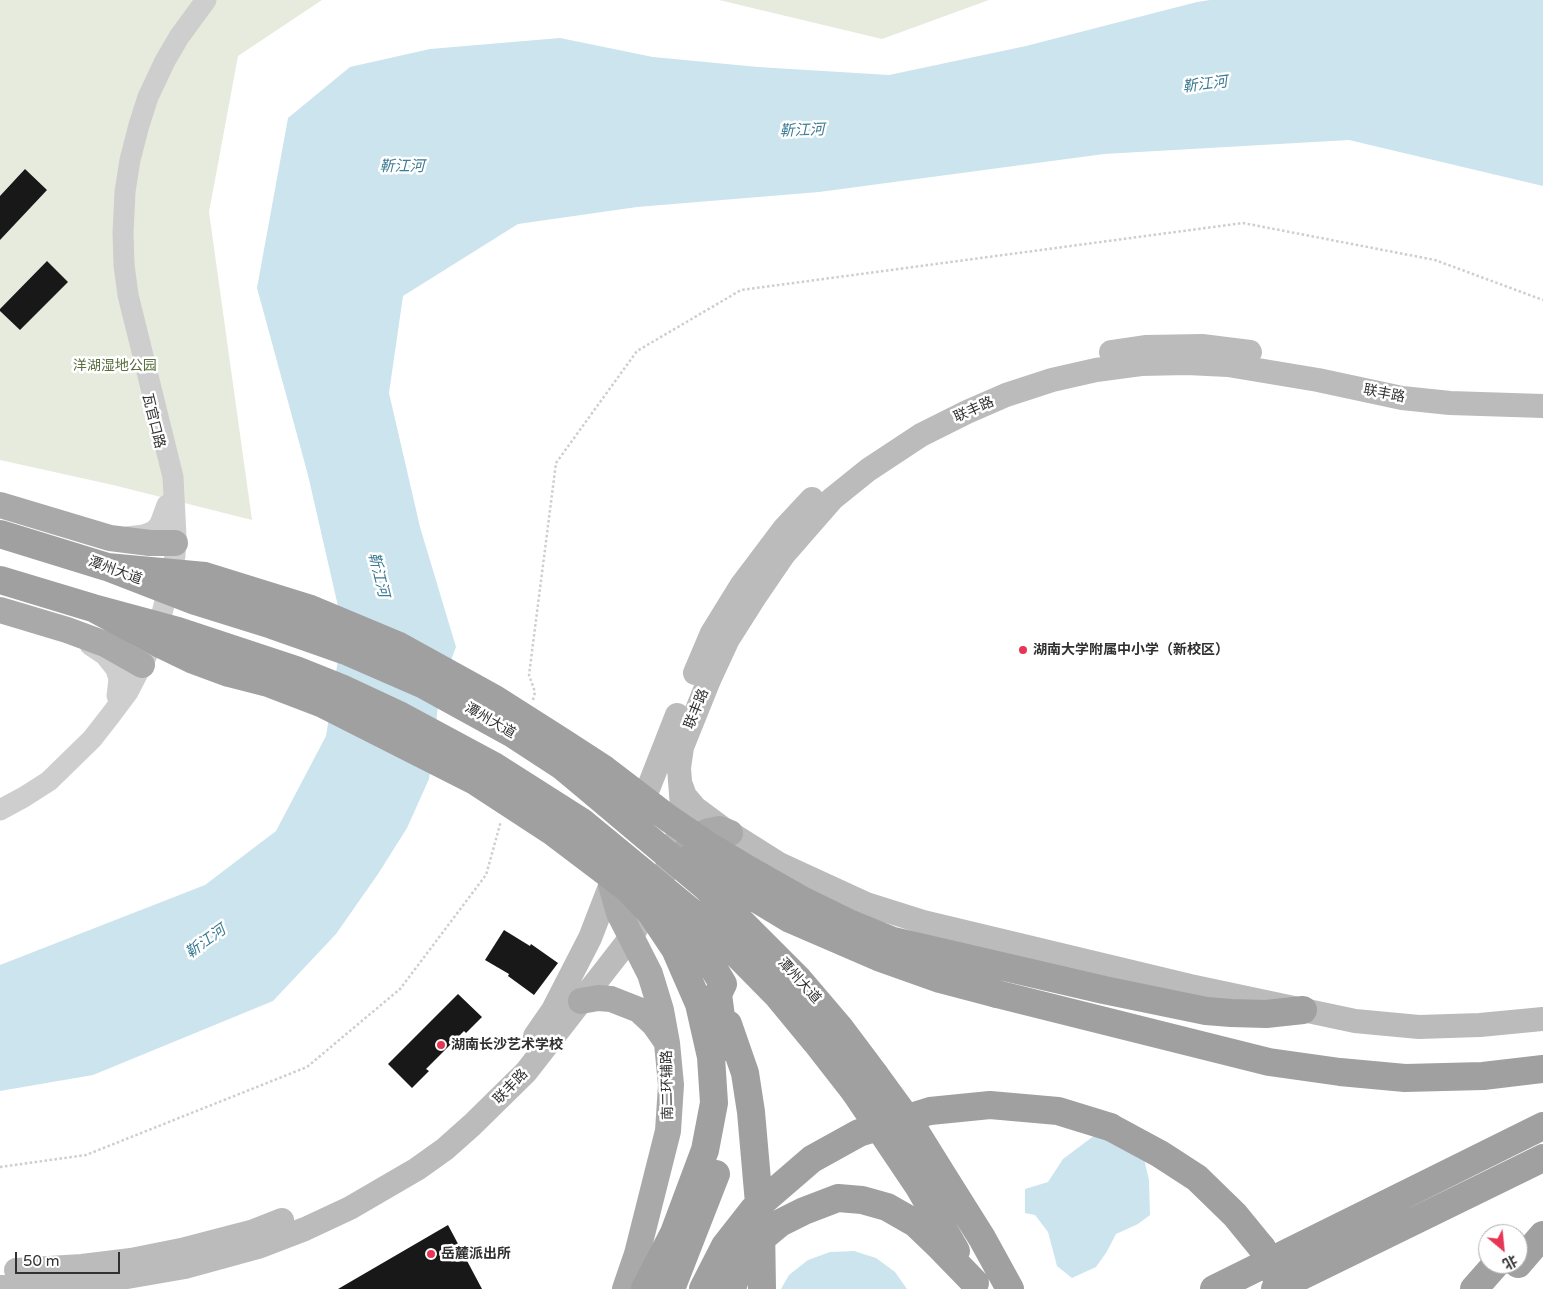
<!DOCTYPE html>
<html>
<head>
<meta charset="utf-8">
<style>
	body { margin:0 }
	#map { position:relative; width:1543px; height:1289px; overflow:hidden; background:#fff; font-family:"Varela Round","Noto Sans SC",sans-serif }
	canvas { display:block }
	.north { position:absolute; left:1478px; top:1224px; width:50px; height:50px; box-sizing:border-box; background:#fff; border:1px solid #adadad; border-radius:50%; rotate:152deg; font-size:14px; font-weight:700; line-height:20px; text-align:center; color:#313131 }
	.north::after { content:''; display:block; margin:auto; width:18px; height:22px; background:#e63555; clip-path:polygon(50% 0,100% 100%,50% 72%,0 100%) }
	.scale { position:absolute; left:15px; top:1252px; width:105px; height:22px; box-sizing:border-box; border:2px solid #313131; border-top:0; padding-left:6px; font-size:15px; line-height:18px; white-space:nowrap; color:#313131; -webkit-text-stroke:4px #fff; paint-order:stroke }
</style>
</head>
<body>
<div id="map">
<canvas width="1543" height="1289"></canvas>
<div class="north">北</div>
<div class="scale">50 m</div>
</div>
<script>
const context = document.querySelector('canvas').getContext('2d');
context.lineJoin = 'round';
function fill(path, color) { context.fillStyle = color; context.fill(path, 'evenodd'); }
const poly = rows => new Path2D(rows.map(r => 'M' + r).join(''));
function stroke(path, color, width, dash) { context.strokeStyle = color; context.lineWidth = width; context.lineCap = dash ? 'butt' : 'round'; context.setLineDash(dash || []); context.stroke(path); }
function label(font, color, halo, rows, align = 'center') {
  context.font = font + ' "Varela Round","Noto Sans SC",sans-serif'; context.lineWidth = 5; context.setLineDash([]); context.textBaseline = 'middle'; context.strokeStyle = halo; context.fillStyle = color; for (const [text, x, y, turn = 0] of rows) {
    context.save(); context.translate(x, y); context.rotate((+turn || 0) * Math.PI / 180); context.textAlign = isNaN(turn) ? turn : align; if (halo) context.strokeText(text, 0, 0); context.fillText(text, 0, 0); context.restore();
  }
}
const green = poly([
	[0,0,322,0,238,56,209,212,252,520,113,485,0,460],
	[719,0,989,0,882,39]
]);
const water = poly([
	[1210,0,1543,0,1543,186,1349,140,1104,154,819,192,637,207,518,224,403,296,389,393,420,527,456,647,440,690,429,779,407,828,378,874,336,934,273,1001,93,1075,0,1091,0,965,205,885,276,831,326,736,343,628,308,475,257,288,288,118,350,67,430,49,560,38,653,57,758,67,889,75,1026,46,1197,2],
	[1095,1135,1142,1150,1149,1180,1150,1215,1138,1224,1116,1234,1106,1253,1096,1267,1072,1278,1057,1266,1048,1232,1035,1215,1025,1213,1025,1189,1048,1182,1063,1159],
	[854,1251,876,1258,895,1272,907,1289,781,1289,789,1275,808,1260,830,1252]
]);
const building = poly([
	[25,169,47,190,0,240,0,196],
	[47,261,68,282,20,330,0,311,0,309],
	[504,930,530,946,531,944,558,963,534,995,508,976,509,974,485,960],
	[458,994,482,1017,466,1033,464,1031,426,1069,429,1071,412,1088,388,1064],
	[448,1225,482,1289,338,1289]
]);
const path = poly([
	[533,700,535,692,529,675,556,463,637,351,741,290,1243,223,1435,260,1543,300],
	[0,1167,86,1155,307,1067,400,989,486,875,501,821]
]);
const tertiary = poly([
	[127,537,144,535,154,531,160,524,167,505],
	[90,645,105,655,116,669,119,679,117,696],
	[0,810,24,797,49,781,92,739,110,716,128,692,146,657,160,621,166,597,175,556,176,536,173,477,128,295,124,265,123,233,125,192,130,160,139,125,148,97,165,61,179,37,206,0]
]);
const secondary = poly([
	[1111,352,1145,347,1202,346,1250,352],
	[695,673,712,633,741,586,784,529,812,499],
	[681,785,685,796,695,808,722,828,779,864,866,904,923,922,1190,986,1355,1021,1419,1027,1480,1025,1543,1019],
	[637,817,677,715],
	[535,1036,553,1010,590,938,614,876],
	[16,1270,82,1266,131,1260,181,1250,254,1231,282,1220],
	[0,1287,55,1285,121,1278,185,1267,258,1247,305,1229,350,1208,417,1169,445,1149,472,1125,526,1072,631,937,651,904,666,870,683,820,679,768,682,747,709,680,728,639,754,598,784,554,832,499,868,470,921,435,967,412,1006,395,1052,380,1096,370,1141,364,1187,363,1228,365,1318,380,1402,398,1450,403,1543,406]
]);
const primary = poly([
	[0,505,110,538,150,543,175,543],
	[0,610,67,630,105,644,142,665],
	[685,853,690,844,697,836,709,831,719,829,730,833],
	[611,885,619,913,650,974,661,1010,667,1043,671,1085,668,1131,637,1254,625,1289],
	[581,1001,598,998,611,999,639,1010,654,1024,666,1041]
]);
const trunk = poly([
	[997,994,1269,1062,1340,1072,1405,1078,1483,1076,1543,1069],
	[875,1075,910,1123,943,1176,982,1238,1010,1289],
	[855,1092,919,1187,956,1251],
	[1110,1127,1160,1154,1197,1178,1235,1215,1262,1248],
	[1518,1264,1543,1235],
	[671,1289,716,1174],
	[732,1289,737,1273,756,1243,780,1223,804,1211,838,1198,862,1200,887,1207,915,1223,940,1247,975,1283],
	[1214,1289,1543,1126],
	[1275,1289,1543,1158],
	[1474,1289,1496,1264]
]);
const trunkBridge = poly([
	[0,534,107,567,195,601,272,625,346,651,424,685,513,734,562,766,586,786,706,887,799,980,839,1027,875,1075],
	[107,567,205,576,308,608,399,646,495,699,561,741,604,769,668,818,709,846,749,870,800,899,851,924,893,941,1104,990,1206,1011,1231,1013,1266,1014,1303,1010],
	[0,580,93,608,178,631,296,670,341,688,401,716,494,766,582,822,712,929,778,996,816,1042,855,1092],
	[93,608,160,644,191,659,229,673,268,683,323,704,475,781,553,832,627,888,651,913,675,949,699,1004,711,1057,714,1103,705,1150,674,1233,645,1289],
	[693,856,742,890,790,919,878,957,940,979,997,994],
	[674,915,697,941,723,984,718,994,725,1047],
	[728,1024,745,1073,751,1112,761,1226,762,1289],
	[1262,1248,1282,1289],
	[703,1289,725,1246,754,1209,812,1159,859,1133,930,1111,990,1105,1058,1111,1110,1127]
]);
const markers = [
	[1023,650,5,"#e63555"],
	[441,1045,5,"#e63555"],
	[431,1254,5,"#e63555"]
];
const parkNames = [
	["洋湖湿地公园",115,366]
];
const streetNames = [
	["联丰路",1384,394,11],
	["联丰路",974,410,-24],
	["瓦官口路",153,421,76],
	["潭州大道",115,571,20],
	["联丰路",697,709,-68],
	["潭州大道",490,721,30],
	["潭州大道",799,981,48],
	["南二环辅路",668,1085,-91],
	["联丰路",511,1087,-46]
];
const poiNames = [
	["湖南大学附属中小学（新校区）",1033,650],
	["湖南长沙艺术学校",451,1045],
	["岳麓派出所",441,1254]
];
const waterNames = [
	["靳江河",1205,85,-7],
	["靳江河",802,131,-2],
	["靳江河",402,167],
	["靳江河",378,575,76],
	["靳江河",206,942,-36]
];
fill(green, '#e6ebdd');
fill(water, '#cce4ed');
fill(building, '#181818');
stroke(path, '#cecece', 2.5, [2.5, 2.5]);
stroke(tertiary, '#cecece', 21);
stroke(secondary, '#bbb', 24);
stroke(primary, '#a9a9a9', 26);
stroke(trunk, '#a0a0a0', 28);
stroke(trunkBridge, '#a0a0a0', 28);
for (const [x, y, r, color] of markers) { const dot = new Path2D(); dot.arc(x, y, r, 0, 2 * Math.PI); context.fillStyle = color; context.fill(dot); stroke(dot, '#fff', 2); }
label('14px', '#596e3d', '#fff', parkNames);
label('14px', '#313131', '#fff', streetNames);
label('bold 14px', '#313131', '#fff', poiNames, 'left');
label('italic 15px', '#3d7c95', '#fff', waterNames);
</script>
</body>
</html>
